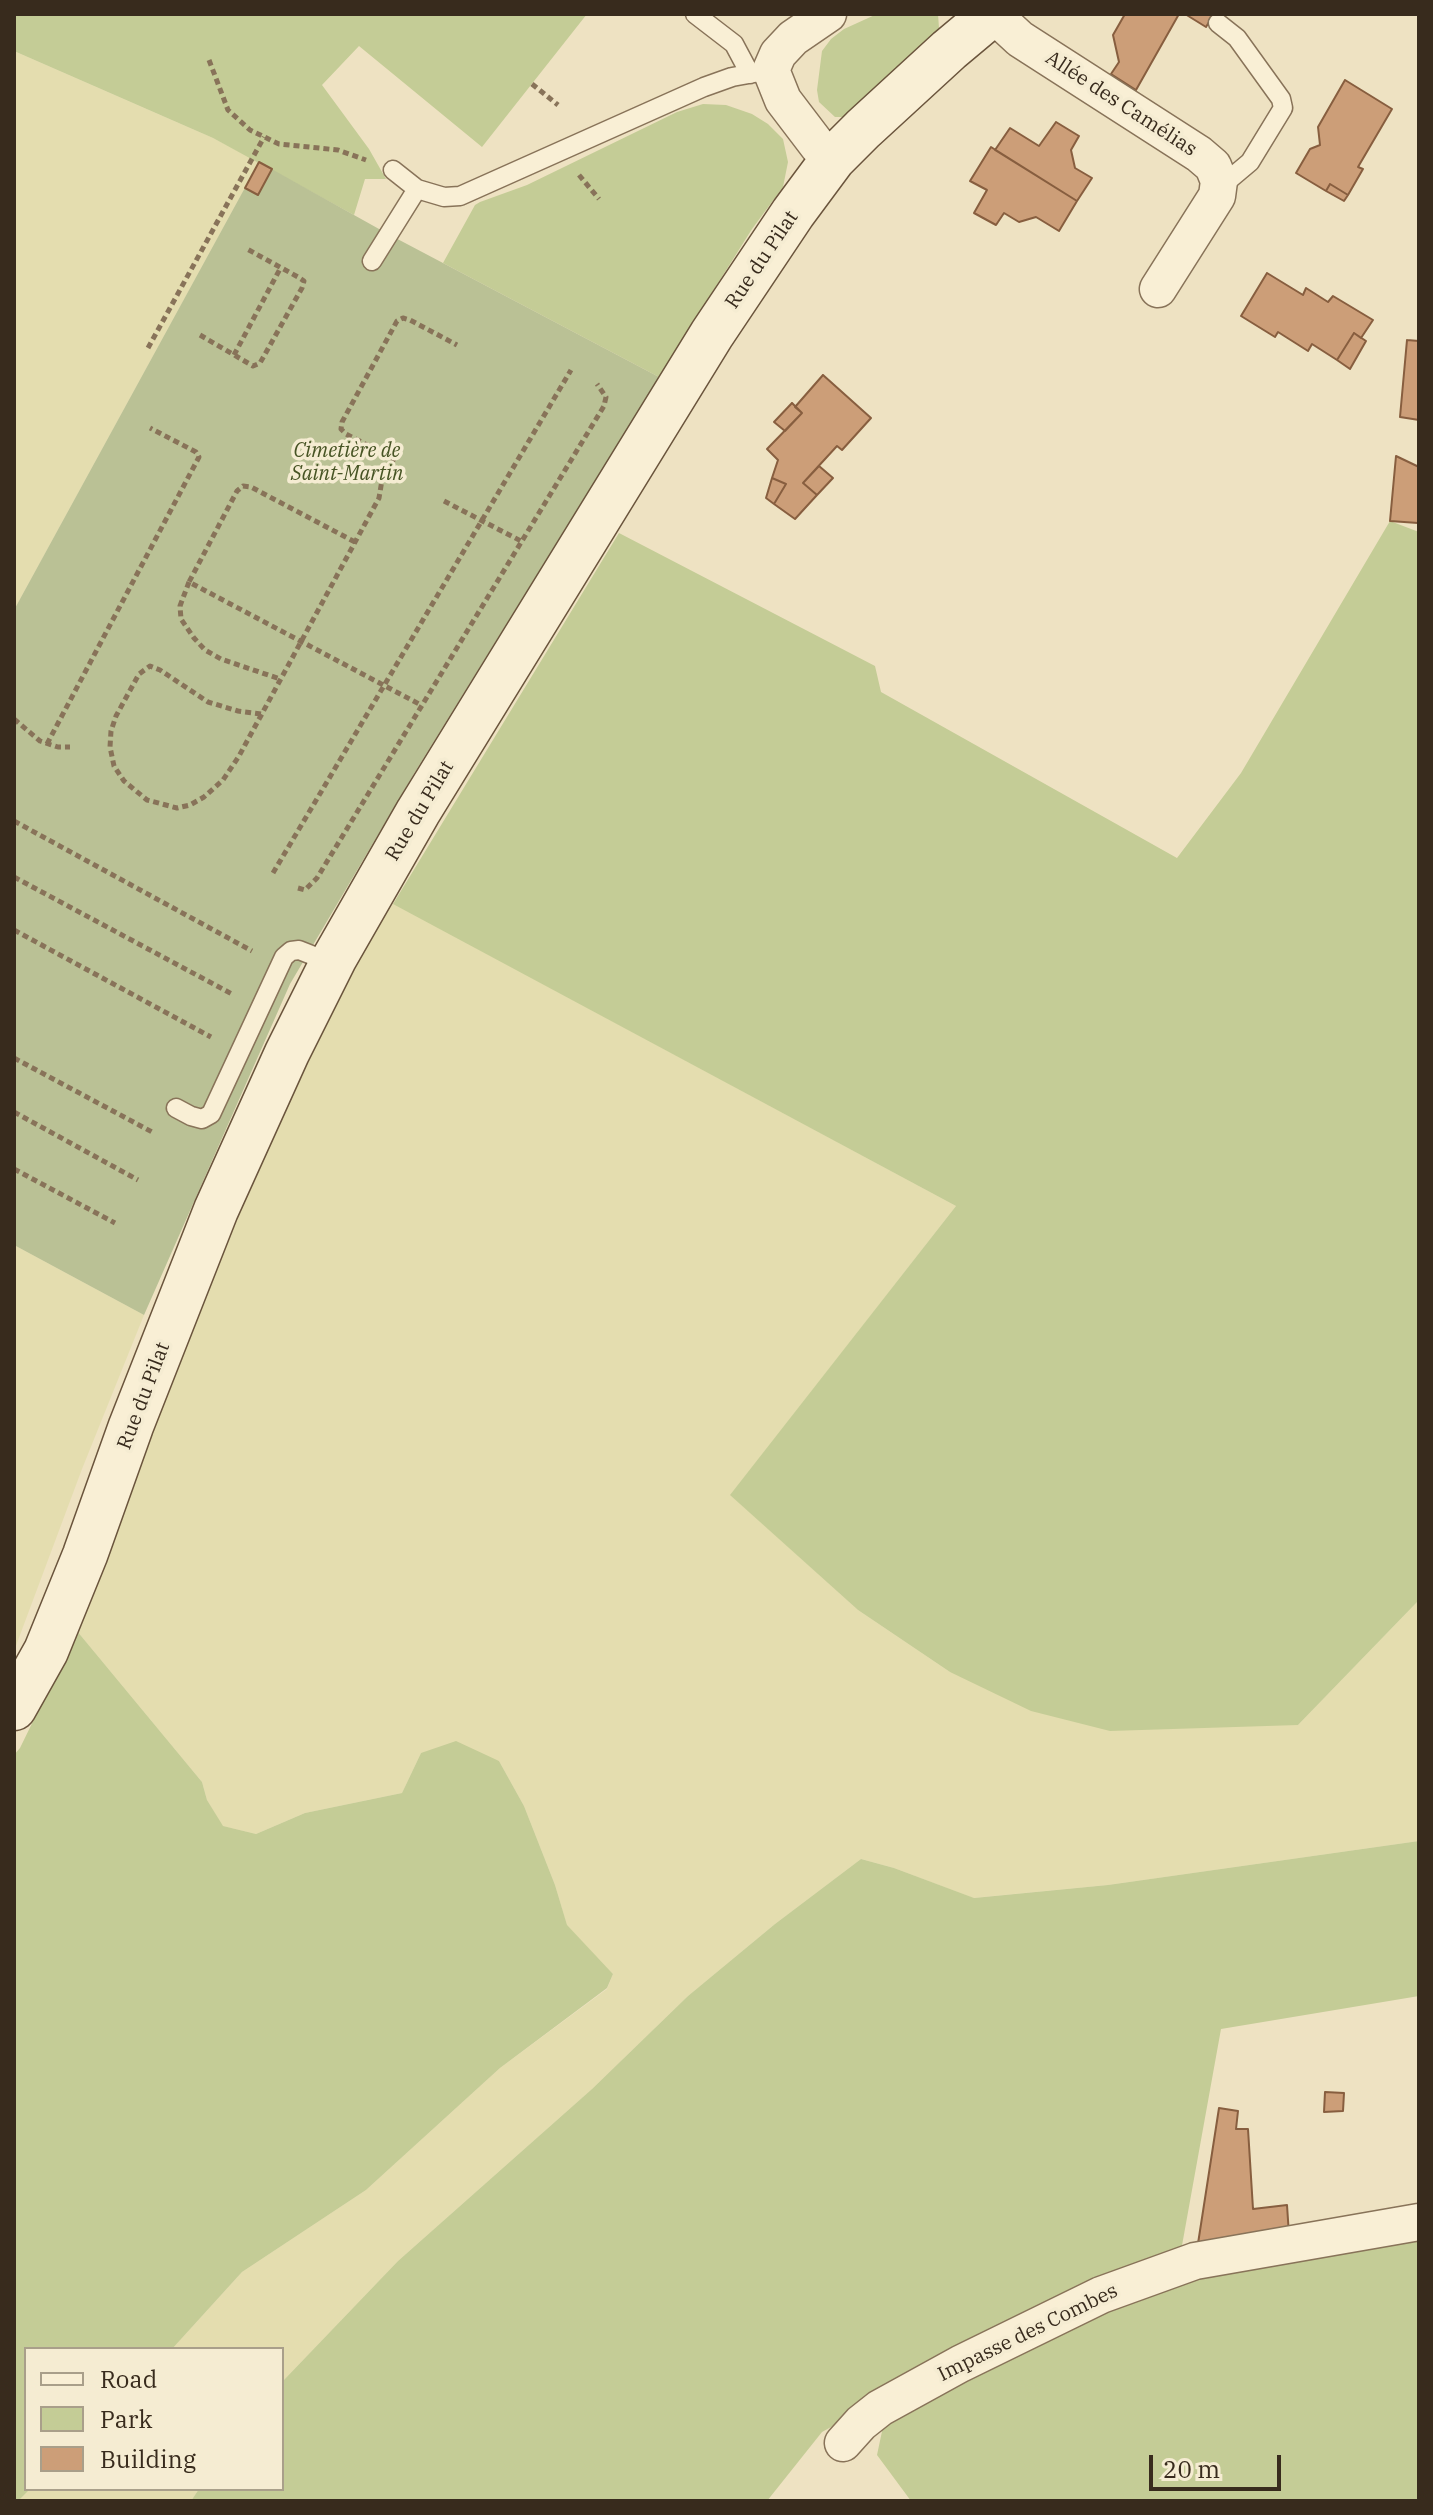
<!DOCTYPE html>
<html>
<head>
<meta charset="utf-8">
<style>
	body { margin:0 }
	#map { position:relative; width:1433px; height:2515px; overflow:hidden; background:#eee2c2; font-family:"IBM Plex Serif",serif }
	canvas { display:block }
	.frame { position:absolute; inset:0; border:16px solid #382b1d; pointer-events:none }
	.legend { position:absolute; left:24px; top:2347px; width:260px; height:144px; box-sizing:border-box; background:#f5ecd2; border:2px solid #a99f8a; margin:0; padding:10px 14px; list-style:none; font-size:24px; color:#382b1d }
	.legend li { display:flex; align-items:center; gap:16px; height:40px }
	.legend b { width:40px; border:2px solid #a99f8a }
	.scale { position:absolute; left:1149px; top:2455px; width:132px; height:36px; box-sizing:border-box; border:4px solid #382b1d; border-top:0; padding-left:10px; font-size:24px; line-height:28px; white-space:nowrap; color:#382b1d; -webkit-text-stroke:6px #f5ecd2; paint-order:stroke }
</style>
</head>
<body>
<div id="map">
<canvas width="1433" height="2515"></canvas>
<div class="frame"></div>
<ul class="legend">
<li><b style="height:10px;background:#f9efd5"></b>Road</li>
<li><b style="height:22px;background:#c4cc96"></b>Park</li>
<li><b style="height:22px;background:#cc9e78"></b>Building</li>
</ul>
<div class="scale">20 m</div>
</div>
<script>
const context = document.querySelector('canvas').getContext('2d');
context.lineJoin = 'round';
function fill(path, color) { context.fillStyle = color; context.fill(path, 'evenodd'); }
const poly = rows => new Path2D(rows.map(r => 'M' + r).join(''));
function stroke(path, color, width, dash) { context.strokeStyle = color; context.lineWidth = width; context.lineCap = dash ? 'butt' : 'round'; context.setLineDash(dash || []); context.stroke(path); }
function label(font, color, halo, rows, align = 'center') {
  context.font = font + ' "IBM Plex Serif",serif'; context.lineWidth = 7; context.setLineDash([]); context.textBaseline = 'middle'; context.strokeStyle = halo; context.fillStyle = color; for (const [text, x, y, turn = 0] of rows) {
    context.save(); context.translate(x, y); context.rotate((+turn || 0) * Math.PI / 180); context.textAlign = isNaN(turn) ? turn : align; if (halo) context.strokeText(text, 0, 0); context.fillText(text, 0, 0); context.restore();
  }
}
const farmland = poly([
	[14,51,213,138,259,162,14,610],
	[393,903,956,1206,731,1495,858,1610,950,1672,1298,1725,1419,1600,1419,1841,1108,1885,973,1898,894,1868,861,1859,775,1924,688,1996,592,2089,398,2261,282,2382,282,2349,172,2349,242,2272,366,2190,500,2068,607,1989,613,1974,567,1926,555,1885,524,1806,499,1761,421,1753,402,1793,305,1813,256,1834,222,1826,207,1800,202,1782,77,1631,229,1224,309,1045],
	[14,1245,144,1315,82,1469,14,1651],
	[30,2489,199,2489,191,2501,18,2501]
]);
const green = poly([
	[14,14,587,14,482,147,359,46,322,85,369,149,386,179,365,179,354,215,213,138,14,51],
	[877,14,938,14,939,28,930,41,851,112,843,117,835,117,819,102,817,90,822,51,831,39,844,29],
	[703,104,726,105,752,114,768,124,783,139,788,162,783,187,752,229,659,377,443,263,475,205,480,202,527,185,677,112],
	[1390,521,1419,532,1419,1600,1298,1725,1110,1731,1031,1711,950,1672,858,1610,730,1495,956,1206,393,904,619,533,875,666,881,692,1177,858,1241,773],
	[77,1631,202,1782,207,1800,223,1826,256,1834,305,1813,402,1793,421,1753,456,1741,499,1761,524,1806,555,1885,567,1925,613,1974,607,1988,500,2068,366,2190,242,2272,172,2349,26,2349,26,2489,30,2489,18,2501,14,2501,14,1755,20,1748],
	[1419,1841,1419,1996,1221,2029,1181,2251,1048,2308,822,2432,767,2501,191,2501,199,2489,282,2489,282,2382,398,2261,592,2089,688,1996,775,1924,861,1859,894,1868,974,1898,1108,1885],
	[1419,2235,1419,2501,911,2501,877,2455,884,2422,958,2376,1198,2271]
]);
const cemetery = poly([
	[259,162,388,234,659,377,415,772,290,984,144,1315,14,1245,14,610]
]);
const building = poly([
	[1125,14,1179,14,1136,90,1111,74,1119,62,1113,35,1125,14],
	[1185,14,1214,14,1206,27,1185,14],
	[1345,80,1392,109,1358,167,1363,169,1348,195,1330,184,1326,191,1296,173,1310,149,1320,145,1318,127,1345,80],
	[1056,122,1079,136,1071,150,1075,168,1092,178,1077,201,995,150,1010,128,1039,146,1056,122],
	[991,147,1077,201,1059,231,1036,217,1019,222,1004,213,996,225,974,213,987,190,970,181,991,147],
	[259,162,272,169,258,195,245,188,259,162],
	[1330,184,1348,195,1344,201,1326,191,1330,184],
	[1267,273,1303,295,1306,288,1328,302,1333,296,1373,320,1361,338,1354,333,1337,360,1312,344,1308,351,1278,332,1275,337,1241,316,1267,273],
	[1354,333,1366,341,1350,369,1337,360,1354,333],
	[1407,340,1419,341,1419,420,1400,417,1407,340],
	[823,375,871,418,842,450,837,446,803,483,817,495,795,519,774,504,786,484,772,478,778,460,767,449,802,413,795,407,823,375],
	[792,403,802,413,785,431,774,422,792,403],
	[1396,456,1419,467,1418,523,1390,521,1396,456],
	[819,466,833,478,817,495,803,483,819,466],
	[772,478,786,484,774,504,766,498,772,478],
	[1325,2092,1344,2093,1343,2111,1324,2112,1325,2092],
	[1219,2108,1238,2111,1236,2129,1248,2129,1253,2209,1287,2205,1289,2235,1197,2250,1219,2108]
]);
const path = poly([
	[209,60,228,110,250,130,279,144,338,150,366,160],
	[532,84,558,105],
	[579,175,599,199],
	[200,335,253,366,260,363,302,288,304,281,298,277,247,249],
	[148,348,264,137],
	[234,355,281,267],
	[396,460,346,434,341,429,342,422,397,321,403,318,410,320,457,345],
	[444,501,521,541],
	[355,542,251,487,243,486,237,491,189,582,421,705],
	[189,582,180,606,181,619,194,638,205,650,221,659,280,679],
	[261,714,238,711,208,702,160,670,150,666,139,674,116,716,111,731,110,747,114,766,124,781,147,800,177,808,190,805,204,797,223,780,239,756,379,498,382,480],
	[14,719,40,741,58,747,70,747],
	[47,744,199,457,196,452,150,428],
	[14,821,252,951],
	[273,873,571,370],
	[14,877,232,994],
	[298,888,305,890,317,878,604,406,606,397,597,384],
	[14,930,211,1037],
	[14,1058,154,1133],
	[14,1112,138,1180],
	[14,1169,115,1223]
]);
const lane = poly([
	[695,14,734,44,750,74],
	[1218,23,1237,38,1281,99,1283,108,1250,162,1231,178,1219,181],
	[393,170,417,189,444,197,460,196,704,87,732,77,771,70],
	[372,261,417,189],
	[176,1108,191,1116,202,1119,211,1114,284,957,291,951,299,950,332,963]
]);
const street = poly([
	[828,14,793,38,778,54,771,70,783,100,818,146,833,159],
	[993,14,1020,39,1199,154,1213,166,1219,181,1217,196,1158,289],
	[843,2443,861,2423,880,2408,960,2364,1101,2295,1195,2261,1419,2222]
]);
const secondary = poly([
	[14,1708,46,1651,85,1555,131,1426,216,1210,287,1053,335,957,418,812,712,334,793,213,833,159,863,129,949,50,992,14]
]);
const streetNames = [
	["Allée des Camélias",1121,104,33],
	["Rue du Pilat",762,260,-56],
	["Rue du Pilat",420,811,-59],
	["Rue du Pilat",144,1396,-69],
	["Impasse des Combes",1028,2333,-26]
];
const parkNames = [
	["Cimetière de",347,451],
	["Saint-Martin",347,474]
];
fill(farmland, '#e4ddaf');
fill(green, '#c4cc96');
fill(cemetery, '#bac195');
fill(building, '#cc9e78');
stroke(building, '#875e3f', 2);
stroke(lane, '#887359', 21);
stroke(street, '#887359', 39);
stroke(secondary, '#6a543c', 47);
stroke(path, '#887359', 5, [6, 4]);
stroke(lane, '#f9efd5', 18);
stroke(street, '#f9efd5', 36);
stroke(secondary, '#f9efd5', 44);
label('20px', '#382b1d', '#f5ecd2', streetNames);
label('italic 20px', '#475424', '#f5ecd2', parkNames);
</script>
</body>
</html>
